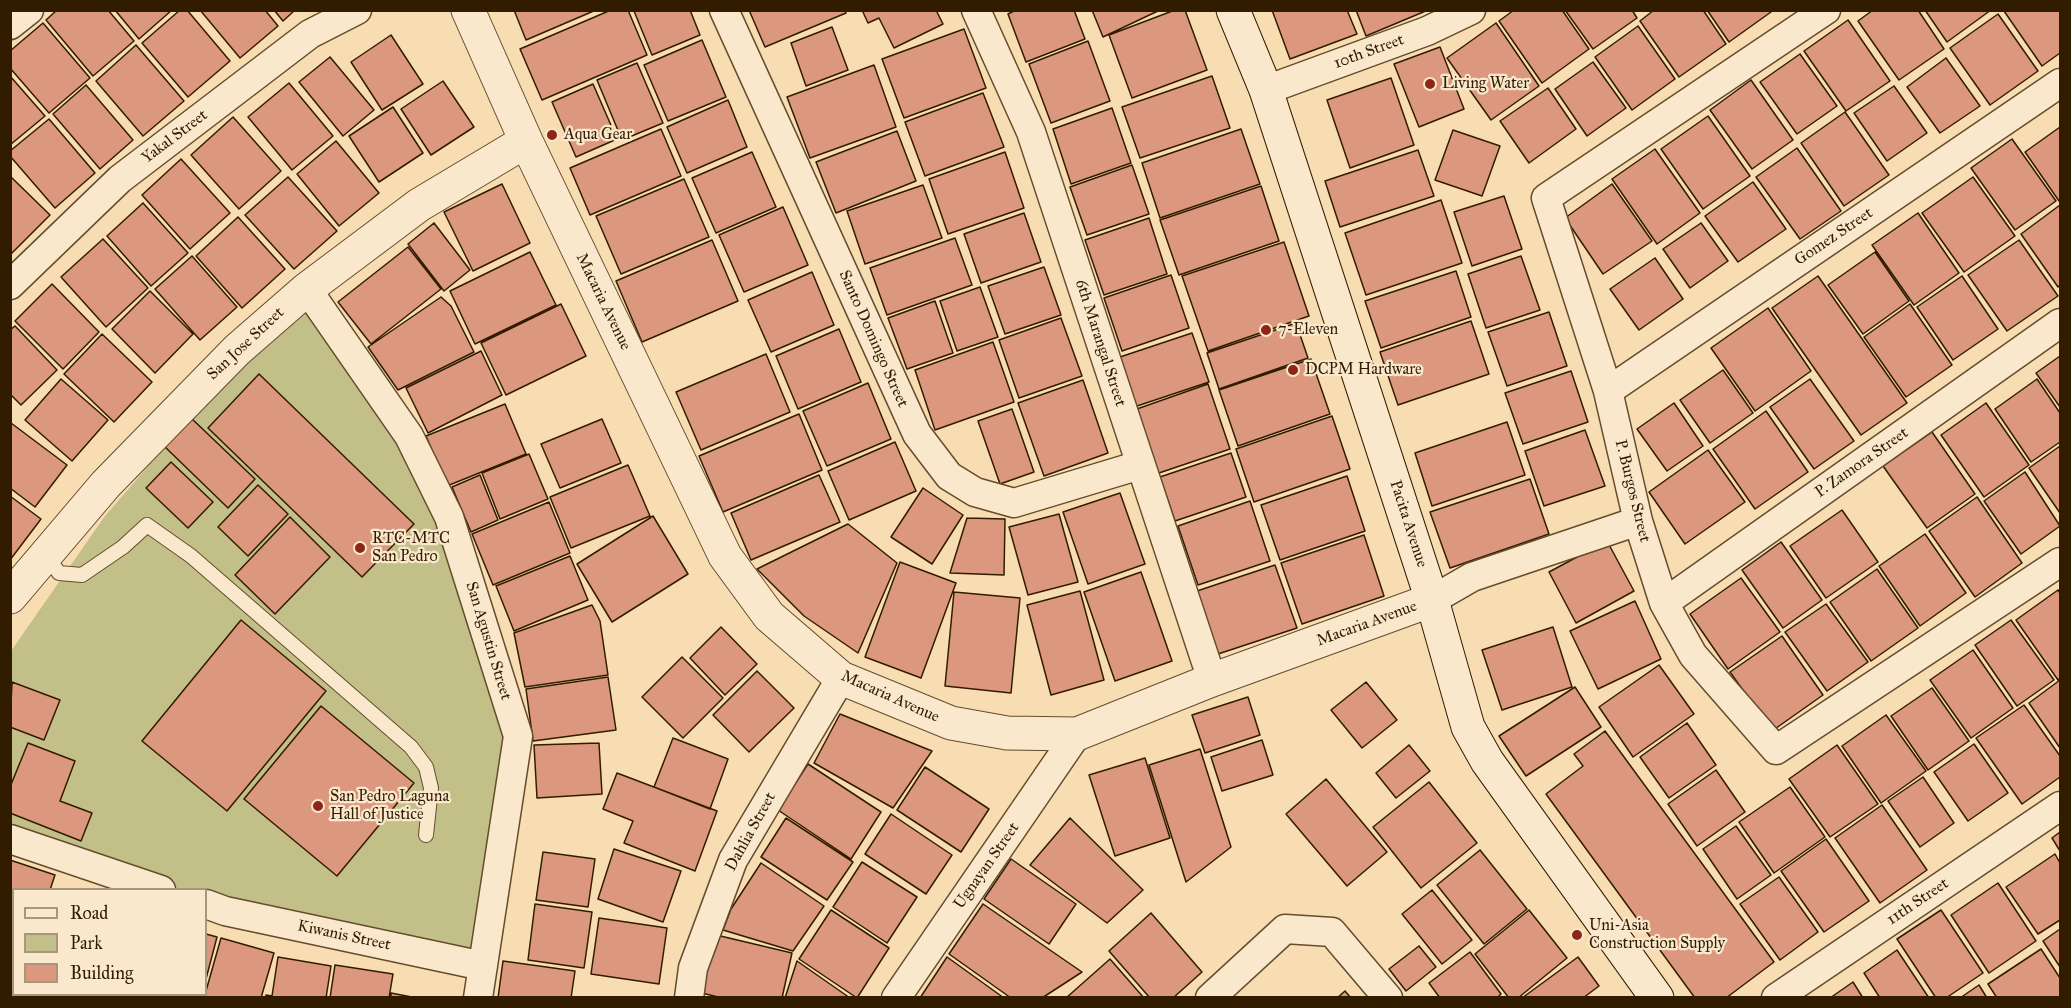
<!DOCTYPE html>
<html>
<head>
<meta charset="utf-8">
<style>
	body { margin:0 }
	#map { position:relative; width:2071px; height:1008px; overflow:hidden; background:#f8dcb2; font-family:"IM FELL Great Primer",serif }
	canvas { display:block }
	.frame { position:absolute; inset:0; border:12px solid #321c00; pointer-events:none }
	.legend { position:absolute; left:12px; top:888px; width:195px; height:108px; box-sizing:border-box; background:#fae8cd; border:2px solid #aa967b; margin:0; padding:8px 10px; list-style:none; font-size:18px; color:#321c00 }
	.legend li { display:flex; align-items:center; gap:12px; height:30px }
	.legend b { width:30px; border:2px solid #aa967b }
</style>
</head>
<body>
<div id="map">
<canvas width="2071" height="1008"></canvas>
<div class="frame"></div>
<ul class="legend">
<li><b style="height:8px;background:#fae8cd"></b>Road</li>
<li><b style="height:16px;background:#c3bf88"></b>Park</li>
<li><b style="height:16px;background:#dc987f"></b>Building</li>
</ul>
</div>
<script>
const context = document.querySelector('canvas').getContext('2d');
context.lineJoin = 'round';
function fill(path, color) { context.fillStyle = color; context.fill(path, 'evenodd'); }
const poly = rows => new Path2D(rows.map(r => 'M' + r).join(''));
function stroke(path, color, width, dash) { context.strokeStyle = color; context.lineWidth = width; context.lineCap = dash ? 'butt' : 'round'; context.setLineDash(dash || []); context.stroke(path); }
function label(font, color, halo, rows, align = 'center') {
  context.font = font + ' "IM FELL Great Primer",serif'; context.lineWidth = 4.5; context.setLineDash([]); context.textBaseline = 'middle'; context.strokeStyle = halo; context.fillStyle = color; for (const [text, x, y, turn = 0] of rows) {
    context.save(); context.translate(x, y); context.rotate((+turn || 0) * Math.PI / 180); context.textAlign = isNaN(turn) ? turn : align; if (halo) context.strokeText(text, 0, 0); context.fillText(text, 0, 0); context.restore();
  }
}
const green = poly([
	[307,311,409,436,518,736,483,966,206,904,206,890,161,889,11,839,11,651,105,516,209,396]
]);
const building = poly([
	[57,10,108,10,134,41,93,76,46,20,57,10],
	[115,10,172,10,139,39,115,10],
	[180,10,187,10,230,61,188,97,142,43,180,10],
	[200,10,265,10,278,26,240,58,200,10],
	[274,10,295,10,283,21,274,10],
	[514,10,596,10,526,40,514,10],
	[611,10,628,10,647,55,542,100,520,49,611,10],
	[690,10,700,35,652,55,634,11,690,10],
	[749,10,845,10,846,13,765,47,749,10],
	[862,10,936,10,943,24,894,48,879,18,868,23,862,10],
	[1016,10,1074,10,1085,39,1026,62,1008,14,1016,10],
	[1092,10,1160,10,1103,37,1092,10],
	[1175,10,1185,10,1207,70,1132,98,1109,35,1175,10],
	[1272,10,1347,10,1357,34,1290,59,1272,10],
	[1356,10,1428,10,1366,36,1356,10],
	[1514,10,1562,10,1589,49,1542,83,1499,21,1514,10],
	[1565,10,1632,10,1637,18,1593,49,1565,10],
	[1654,10,1703,10,1726,44,1679,77,1640,21,1654,10],
	[1707,10,1770,10,1771,12,1729,42,1707,10],
	[1873,10,1918,10,1944,49,1899,80,1858,21,1873,10],
	[1925,10,1991,10,1947,42,1925,10],
	[2060,10,2060,53,2042,66,2004,11,2060,10],
	[1998,14,2038,71,1990,105,1950,48,1998,14],
	[1848,20,1890,81,1846,111,1804,51,1848,20],
	[43,23,90,78,49,113,10,68,10,51,43,23],
	[1496,23,1539,86,1491,120,1447,58,1496,23],
	[1638,26,1675,79,1632,110,1595,57,1638,26],
	[832,27,848,70,806,86,791,43,832,27],
	[964,29,986,88,904,118,882,59,964,29],
	[391,35,423,84,382,110,351,62,391,35],
	[702,40,726,97,668,121,644,65,702,40],
	[1088,41,1110,101,1051,123,1029,64,1088,41],
	[136,45,184,101,143,136,96,81,136,45],
	[1440,47,1464,109,1419,127,1394,64,1440,47],
	[1800,54,1837,106,1797,134,1760,82,1800,54],
	[330,57,374,110,343,136,299,82,330,57],
	[1946,58,1980,106,1940,133,1907,87,1946,58],
	[1593,62,1626,108,1587,136,1555,89,1593,62],
	[637,63,663,123,622,140,597,80,637,63],
	[874,65,896,127,810,158,787,97,874,65],
	[10,76,45,116,10,145,10,76],
	[1212,76,1230,128,1140,158,1122,107,1212,76],
	[1391,78,1414,145,1350,168,1327,100,1391,78],
	[1751,80,1793,140,1752,169,1710,110,1751,80],
	[443,81,474,127,431,155,401,109,443,81],
	[289,83,333,136,292,170,248,117,289,83],
	[593,84,617,139,576,157,552,102,593,84],
	[86,85,133,140,100,169,53,114,86,85],
	[1894,86,1927,133,1887,161,1854,113,1894,86],
	[1548,88,1576,129,1529,163,1500,121,1548,88],
	[983,93,1004,147,925,176,905,122,983,93],
	[728,100,747,147,687,173,667,127,728,100],
	[393,107,423,153,379,182,349,136,393,107],
	[1112,108,1131,163,1071,184,1053,129,1112,108],
	[1845,112,1889,175,1844,206,1801,143,1845,112],
	[1708,116,1750,176,1703,209,1661,149,1708,116],
	[233,117,281,171,239,209,191,155,233,117],
	[49,119,95,173,55,208,10,156,10,151,49,119],
	[2060,127,2060,200,2059,201,2025,152,2060,127],
	[661,129,681,176,590,215,570,168,661,129],
	[1241,129,1260,184,1160,218,1142,163,1241,129],
	[1453,130,1500,146,1482,196,1435,180,1453,130],
	[897,131,916,181,836,213,816,162,897,131],
	[2012,139,2056,201,2015,230,1971,168,2012,139],
	[336,141,379,193,339,226,297,174,336,141],
	[1797,148,1841,211,1800,239,1756,177,1797,148],
	[1655,149,1700,213,1657,244,1612,179,1655,149],
	[1418,150,1434,196,1340,227,1325,181,1418,150],
	[752,152,776,207,716,233,692,178,752,152],
	[1005,152,1024,208,948,234,929,179,1005,152],
	[181,159,230,213,190,249,142,195,181,159],
	[1132,165,1149,214,1087,235,1070,187,1132,165],
	[10,176,50,215,10,255,10,176],
	[288,177,337,231,294,269,245,215,288,177],
	[1973,177,2015,236,1964,272,1922,213,1973,177],
	[684,179,709,237,621,274,596,216,684,179],
	[1753,182,1786,229,1738,262,1705,216,1753,182],
	[502,184,530,243,473,271,444,212,502,184],
	[1612,184,1652,241,1603,274,1565,218,1612,184],
	[923,185,942,238,865,264,847,211,923,185],
	[1261,186,1279,241,1179,275,1160,220,1261,186],
	[1504,196,1522,249,1472,266,1454,212,1504,196],
	[1441,200,1462,263,1366,295,1345,233,1441,200],
	[143,203,188,253,151,286,107,236,143,203],
	[2060,205,2060,285,2058,287,2021,234,2060,205],
	[783,207,808,265,744,292,719,235,783,207],
	[1024,213,1041,262,981,283,964,234,1024,213],
	[1918,213,1959,273,1914,305,1872,245,1918,213],
	[238,217,285,269,242,308,196,256,238,217],
	[1149,218,1167,274,1104,295,1085,240,1149,218],
	[434,223,470,270,444,291,408,244,434,223],
	[1701,223,1728,261,1690,288,1663,249,1701,223],
	[955,238,972,285,887,315,870,268,955,238],
	[103,239,148,288,106,327,61,277,103,239],
	[712,240,738,301,642,342,616,281,712,240],
	[2019,240,2058,296,2007,331,1968,275,2019,240],
	[1284,242,1309,316,1208,351,1182,276,1284,242],
	[408,247,441,289,371,344,338,302,408,247],
	[530,252,556,305,475,344,450,291,530,252],
	[1875,252,1909,301,1863,334,1828,285,1875,252],
	[192,256,237,307,200,340,155,289,192,256],
	[1521,256,1540,310,1486,328,1468,274,1521,256],
	[1655,258,1683,299,1639,330,1610,289,1655,258],
	[1044,267,1061,315,1005,334,988,286,1044,267],
	[1456,271,1471,317,1381,348,1365,301,1456,271],
	[812,272,834,325,771,352,748,300,812,272],
	[1171,275,1189,328,1122,351,1104,298,1171,275],
	[1818,276,1907,403,1861,435,1772,308,1818,276],
	[1962,276,1998,329,1953,360,1917,307,1962,276],
	[52,284,99,332,63,369,15,321,52,284],
	[980,287,998,337,957,351,940,301,980,287],
	[150,291,193,334,155,373,112,329,150,291],
	[441,297,451,306,474,352,398,390,368,347,441,297],
	[935,301,953,353,907,369,888,318,935,301],
	[561,304,586,356,506,395,481,343,561,304],
	[1910,304,1952,365,1906,397,1864,337,1910,304],
	[1768,308,1811,371,1755,411,1711,348,1768,308],
	[1549,312,1567,366,1507,386,1488,332,1549,312],
	[1061,318,1082,376,1019,398,999,340,1061,318],
	[1471,321,1489,374,1398,405,1380,352,1471,321],
	[1296,323,1308,358,1219,389,1207,353,1296,323],
	[15,326,57,370,21,405,10,394,10,330,15,326],
	[839,329,861,382,798,409,776,356,839,329],
	[1192,333,1209,382,1134,407,1117,358,1192,333],
	[102,334,152,382,114,422,64,374,102,334],
	[993,342,1014,402,935,430,915,370,993,342],
	[481,351,502,395,428,433,406,388,481,351],
	[766,354,790,412,701,450,676,392,766,354],
	[2060,356,2060,407,2036,373,2060,356],
	[1311,359,1330,414,1238,446,1219,390,1311,359],
	[1723,370,1753,413,1710,443,1680,400,1723,370],
	[1571,371,1588,422,1523,444,1505,393,1571,371],
	[259,374,414,524,362,577,208,428,259,374],
	[61,379,108,420,72,461,25,420,61,379],
	[1810,379,1854,441,1814,469,1770,407,1810,379],
	[2037,379,2060,413,2060,442,2031,462,1995,409,2037,379],
	[1083,380,1108,453,1044,476,1018,403,1083,380],
	[868,383,891,439,827,466,803,411,868,383],
	[1208,384,1230,449,1156,474,1134,410,1208,384],
	[1674,403,1703,446,1667,471,1637,429,1674,403],
	[1986,403,2029,465,1984,497,1941,435,1986,403],
	[505,404,526,454,447,486,426,436,505,404],
	[1012,409,1034,472,1000,484,978,421,1012,409],
	[1766,411,1808,472,1755,509,1713,449,1766,411],
	[799,414,822,470,723,512,699,456,799,414],
	[1332,416,1350,469,1254,502,1236,449,1332,416],
	[190,417,255,479,228,508,163,445,190,417],
	[602,419,621,463,560,488,541,444,602,419],
	[1507,422,1525,475,1432,506,1415,453,1507,422],
	[11,423,67,465,35,507,10,488,11,423],
	[1585,430,1605,486,1544,506,1525,451,1585,430],
	[1932,432,1975,494,1927,528,1883,466,1932,432],
	[895,442,916,491,849,520,828,471,895,442],
	[2060,446,2060,513,2029,468,2060,446],
	[1708,450,1745,502,1685,544,1649,492,1708,450],
	[1231,453,1246,497,1175,521,1160,477,1231,453],
	[529,454,548,499,500,519,482,473,529,454],
	[171,462,213,502,188,528,146,488,171,462],
	[628,465,650,516,571,548,550,497,628,465],
	[2025,472,2060,526,2021,554,1984,501,2025,472],
	[480,475,498,520,471,532,452,487,480,475],
	[819,475,840,522,751,560,731,513,819,475],
	[1347,476,1365,531,1280,560,1261,505,1347,476],
	[1530,479,1549,534,1450,568,1430,512,1530,479],
	[258,485,288,514,248,556,218,527,258,485],
	[923,488,963,515,932,564,891,537,923,488],
	[1120,493,1145,564,1088,584,1063,512,1120,493],
	[10,496,41,519,10,560,10,496],
	[1977,497,2022,563,1975,597,1929,531,1977,497],
	[1250,501,1270,561,1198,585,1178,526,1250,501],
	[549,502,570,553,493,585,472,534,549,502],
	[1842,510,1878,562,1826,598,1790,546,1842,510],
	[1059,514,1078,582,1028,595,1009,527,1059,514],
	[653,516,688,574,612,622,577,564,653,516],
	[290,517,330,557,275,614,235,575,290,517],
	[967,518,1005,519,1004,575,950,573,967,518],
	[848,524,897,563,858,653,804,616,757,569,848,524],
	[1925,534,1966,593,1920,626,1879,566,1925,534],
	[1364,535,1384,596,1302,624,1281,563,1364,535],
	[1607,541,1634,591,1576,623,1549,572,1607,541],
	[1781,542,1822,600,1783,628,1742,570,1781,542],
	[570,556,588,600,514,631,496,586,570,556],
	[900,562,956,583,921,678,865,657,900,562],
	[1275,565,1297,628,1218,654,1197,591,1275,565],
	[1877,569,1918,628,1871,661,1830,602,1877,569],
	[1141,572,1172,661,1115,681,1084,592,1141,572],
	[1741,578,1780,632,1728,669,1690,614,1741,578],
	[2058,590,2060,593,2060,678,2058,680,2016,620,2058,590],
	[1080,591,1104,680,1051,695,1027,605,1080,591],
	[954,592,1020,598,1011,693,945,686,954,592],
	[1635,601,1661,659,1598,689,1570,631,1635,601],
	[1826,604,1868,662,1827,691,1785,632,1826,604],
	[592,605,600,621,608,675,525,687,514,633,592,605],
	[241,620,326,691,227,811,142,741,241,620],
	[2011,620,2054,680,2017,706,1975,645,2011,620],
	[721,627,757,664,725,695,690,658,721,627],
	[1553,627,1572,687,1502,710,1482,650,1553,627],
	[1782,636,1823,695,1772,731,1730,672,1782,636],
	[1973,650,2013,708,1971,738,1930,680,1973,650],
	[682,657,723,698,683,738,642,697,682,657],
	[1659,665,1694,714,1633,757,1599,707,1659,665],
	[757,671,794,708,749,752,713,715,757,671],
	[608,677,616,730,533,741,526,689,608,677],
	[2060,680,2060,748,2029,703,2060,680],
	[12,682,60,700,44,740,10,727,12,682],
	[1366,682,1397,720,1362,748,1331,710,1366,682],
	[1575,687,1601,727,1526,776,1499,736,1575,687],
	[1932,688,1969,741,1928,770,1891,716,1932,688],
	[1248,697,1260,735,1205,753,1192,715,1248,697],
	[2024,705,2060,756,2060,777,2022,804,1976,738,2024,705],
	[321,706,414,783,337,876,244,799,321,706],
	[840,714,932,751,893,808,814,763,840,714],
	[1886,715,1926,771,1881,803,1842,746,1886,715],
	[1687,723,1716,765,1669,798,1640,757,1687,723],
	[1605,731,1774,962,1726,998,1695,998,1546,794,1583,766,1574,754,1605,731],
	[673,738,728,759,710,809,654,787,673,738],
	[1262,740,1273,775,1222,791,1211,757,1262,740],
	[28,743,75,761,60,801,92,813,81,841,10,813,10,787,28,743],
	[599,743,602,794,537,798,534,745,599,743],
	[1974,744,2008,793,1968,821,1934,772,1974,744],
	[1409,745,1430,771,1396,798,1376,773,1409,745],
	[1837,745,1878,804,1830,837,1789,779,1837,745],
	[1200,749,1231,847,1186,882,1149,765,1200,749],
	[1145,758,1170,838,1115,856,1089,775,1145,758],
	[808,764,881,812,851,859,778,810,808,764],
	[925,767,989,809,961,852,897,810,925,767],
	[1716,770,1745,812,1697,846,1668,804,1716,770],
	[617,773,717,811,695,871,624,843,633,821,603,809,617,773],
	[1923,777,1954,823,1920,847,1888,801,1923,777],
	[1326,779,1387,852,1347,886,1286,814,1326,779],
	[1429,782,1477,843,1421,888,1373,827,1429,782],
	[1790,787,1825,837,1774,873,1739,822,1790,787],
	[1882,805,1927,870,1880,903,1835,838,1882,805],
	[891,814,952,855,926,894,865,854,891,814],
	[786,818,853,862,827,900,761,857,786,818],
	[1070,818,1143,890,1107,923,1030,865,1070,818],
	[1736,826,1771,875,1737,899,1703,849,1736,826],
	[2060,832,2060,851,2052,838,2060,832],
	[1826,839,1869,901,1824,932,1781,871,1826,839],
	[614,849,681,871,663,922,598,899,614,849],
	[1480,850,1527,909,1484,944,1437,885,1480,850],
	[543,852,595,859,588,907,536,900,543,852],
	[2055,854,2060,863,2060,920,2038,934,2006,887,2055,854],
	[1011,859,1076,904,1049,944,984,899,1011,859],
	[10,860,55,875,50,890,14,890,14,935,10,934,10,860],
	[862,862,917,897,887,943,833,907,862,862],
	[761,863,824,906,793,951,723,930,731,909,761,863],
	[1779,877,1818,932,1780,960,1740,904,1779,877],
	[1998,883,2036,941,1989,973,1951,915,1998,883],
	[1432,890,1472,940,1442,964,1402,914,1432,890],
	[535,904,592,912,584,968,528,960,535,904],
	[983,904,1082,972,1042,998,1011,998,949,954,983,904],
	[831,910,889,948,857,998,799,959,831,910],
	[1529,910,1567,958,1518,998,1509,998,1475,954,1529,910],
	[1941,910,1983,973,1946,998,1936,998,1897,939,1941,910],
	[1151,913,1202,972,1173,998,1150,998,1109,951,1151,913],
	[599,918,667,928,659,984,591,974,599,918],
	[2060,929,2060,967,2043,941,2060,929],
	[206,934,217,937,206,979,206,934],
	[712,934,792,953,782,998,722,998,698,992,712,934],
	[221,938,274,953,261,998,204,998,221,938],
	[10,945,14,946,14,981,10,989,10,945],
	[1419,946,1436,967,1406,991,1389,969,1419,946],
	[2041,949,2060,978,2060,998,1997,998,1988,984,2041,949],
	[1897,950,1929,998,1880,998,1864,973,1897,950],
	[1470,952,1501,994,1497,998,1440,998,1429,983,1470,952],
	[278,957,331,966,326,998,266,998,266,995,272,996,278,957],
	[947,957,1004,998,920,998,947,957],
	[1578,957,1599,986,1583,998,1522,998,1578,957],
	[1110,959,1144,998,1066,998,1110,959],
	[503,961,575,971,571,998,498,998,503,961],
	[797,961,850,998,785,998,797,961],
	[335,965,393,974,389,998,330,998,335,965],
	[1853,982,1863,998,1830,998,1853,982],
	[1979,985,1987,998,1960,998,1979,985],
	[1345,991,1351,998,1337,998,1345,991],
	[391,993,417,998,391,998,391,993],
	[16,994,73,994,72,998,15,998,16,994],
	[78,994,142,994,141,998,77,998,78,994],
	[146,994,156,994,165,998,145,998,146,994],
	[182,994,201,994,200,998,182,994]
]);
const service = poly([
	[46,555,59,573,82,575,123,547,147,525,191,556,411,747,426,767,431,788,426,835]
]);
const minor = poly([
	[724,10,917,434,949,476,975,492,1014,503,1140,465],
	[976,10,1031,132,1212,680],
	[1826,10,1546,198,1608,391,1638,521,1664,603,1693,655,1776,750,2060,562],
	[10,25,29,10],
	[1266,90,1427,31,1471,10],
	[10,285,120,179,310,34,357,10],
	[307,289,409,436,449,517,518,736,478,998],
	[1608,391,2060,83],
	[1432,600,1472,577,1638,521],
	[1664,603,2060,323],
	[10,839,161,890],
	[206,904,225,911,483,966],
	[689,998,693,968,733,860,841,678],
	[896,998,1077,734],
	[1210,998,1285,929,1332,932,1388,998],
	[1776,998,2060,806]
]);
const tertiary = poly([
	[468,10,526,141,725,556,769,616,841,678,951,723,1007,733,1077,734,1212,680,1432,600],
	[10,597,106,484,237,350,307,289,419,205,526,141]
]);
const secondary = poly([
	[1233,10,1266,90,1432,600,1468,727,1487,761,1657,998]
]);
const markers = [
	[1430,84,6,"#8f2418"],
	[552,135,6,"#8f2418"],
	[1266,330,6,"#8f2418"],
	[1293,370,6,"#8f2418"],
	[360,548,6,"#8f2418"],
	[318,806,6,"#8f2418"],
	[1577,935,6,"#8f2418"]
];
const streetNames = [
	["10th Street",1369,52,-20],
	["Yakal Street",175,137,-37],
	["Gomez Street",1834,237,-34],
	["Macaria Avenue",603,302,64],
	["Santo Domingo Street",873,339,66],
	["6th Marangal Street",1100,343,72],
	["San Jose Street",246,344,-43],
	["P. Zamora Street",1862,463,-35],
	["P. Burgos Street",1632,491,76],
	["Pacita Avenue",1408,524,72],
	["Macaria Avenue",1367,624,-20],
	["San Agustin Street",488,641,73],
	["Macaria Avenue",890,697,24],
	["Dahlia Street",751,832,-61],
	["Ugnayan Street",987,866,-55],
	["11th Street",1918,902,-34],
	["Kiwanis Street",344,936,12]
];
const poiNames = [
	["Living Water",1442,84],
	["Aqua Gear",564,135],
	["7-Eleven",1278,330],
	["DCPM Hardware",1305,370],
	["RTC-MTC",372,539],
	["San Pedro",372,557],
	["San Pedro Laguna",330,797],
	["Hall of Justice",330,815],
	["Uni-Asia",1589,926],
	["Construction Supply",1589,944]
];
fill(green, '#c3bf88');
fill(building, '#dc987f');
stroke(building, '#321c00', 1.5);
stroke(service, '#644c2c', 16);
stroke(minor, '#644c2c', 31);
stroke(tertiary, '#644c2c', 35);
stroke(secondary, '#321c00', 35);
stroke(service, '#fae8cd', 14);
stroke(minor, '#fae8cd', 28);
stroke(tertiary, '#fae8cd', 33);
stroke(secondary, '#fae8cd', 33);
for (const [x, y, r, color] of markers) { const dot = new Path2D(); dot.arc(x, y, r, 0, 2 * Math.PI); context.fillStyle = color; context.fill(dot); stroke(dot, '#fae8cd', 2); }
label('16px', '#321c00', '#fae8cd', streetNames);
label('16px', '#321c00', '#fae8cd', poiNames, 'left');
</script>
</body>
</html>
